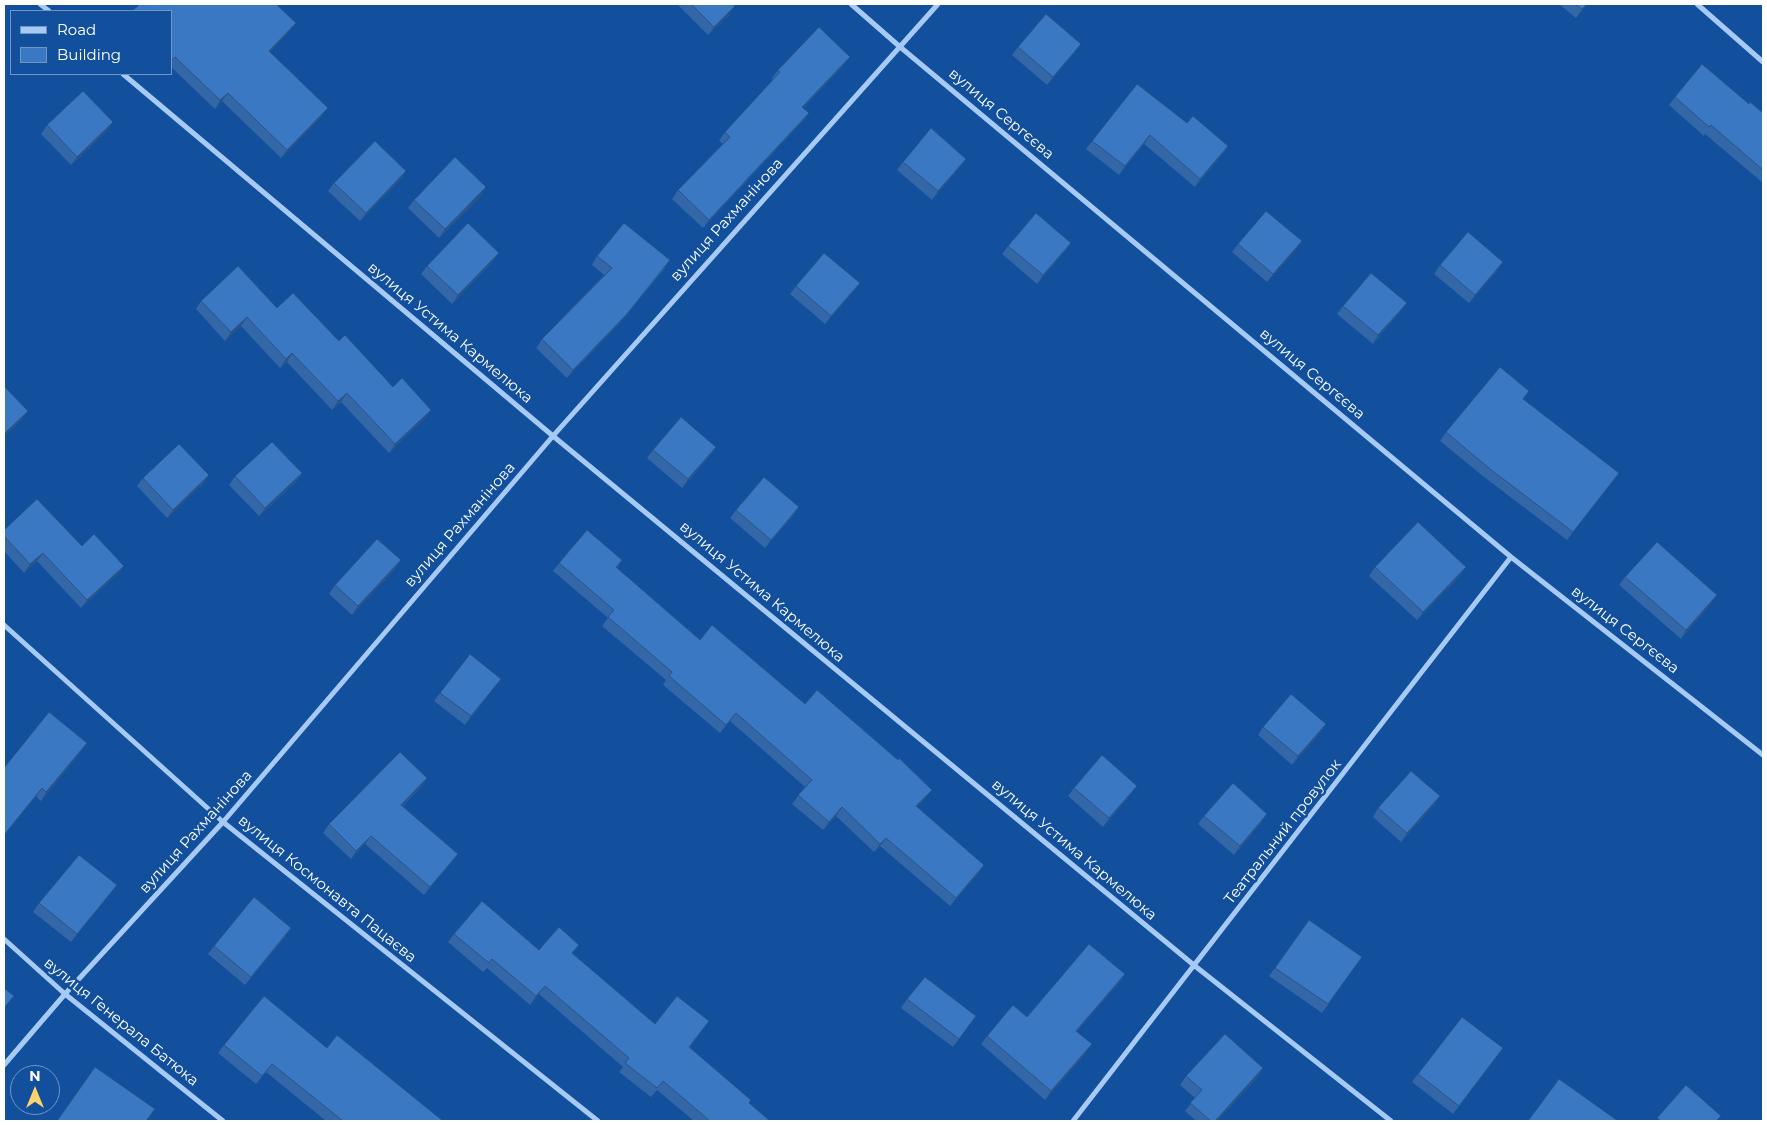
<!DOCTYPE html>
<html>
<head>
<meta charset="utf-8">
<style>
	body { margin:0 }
	#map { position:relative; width:1767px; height:1125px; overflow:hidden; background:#124f9c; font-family:Montserrat,sans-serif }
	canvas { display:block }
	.frame { position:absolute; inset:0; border:5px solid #fff; pointer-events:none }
	.legend { position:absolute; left:10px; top:10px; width:162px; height:65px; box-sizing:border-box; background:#124f9c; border:1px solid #7195c4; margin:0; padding:6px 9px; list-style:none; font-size:15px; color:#fff }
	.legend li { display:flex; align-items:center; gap:10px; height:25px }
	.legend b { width:25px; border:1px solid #7195c4 }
	.north { position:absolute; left:10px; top:1065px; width:50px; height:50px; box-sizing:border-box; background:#124f9c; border:1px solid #7195c4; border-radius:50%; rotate:0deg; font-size:14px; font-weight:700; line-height:20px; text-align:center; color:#fff }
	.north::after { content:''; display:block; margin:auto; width:18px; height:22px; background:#ffd36a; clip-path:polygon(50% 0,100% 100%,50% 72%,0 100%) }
</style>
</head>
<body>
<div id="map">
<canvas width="1767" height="1125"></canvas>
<div class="frame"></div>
<ul class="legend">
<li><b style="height:6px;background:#a7caf4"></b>Road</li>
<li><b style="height:14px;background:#3b78c3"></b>Building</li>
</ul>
<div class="north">N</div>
</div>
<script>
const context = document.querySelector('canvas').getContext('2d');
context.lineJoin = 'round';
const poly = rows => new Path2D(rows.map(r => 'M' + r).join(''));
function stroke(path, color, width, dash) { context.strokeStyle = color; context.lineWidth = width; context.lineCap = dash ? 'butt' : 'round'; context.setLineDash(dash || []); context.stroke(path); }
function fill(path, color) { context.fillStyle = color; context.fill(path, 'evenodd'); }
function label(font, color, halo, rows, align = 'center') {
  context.font = font + ' Montserrat,sans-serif'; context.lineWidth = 5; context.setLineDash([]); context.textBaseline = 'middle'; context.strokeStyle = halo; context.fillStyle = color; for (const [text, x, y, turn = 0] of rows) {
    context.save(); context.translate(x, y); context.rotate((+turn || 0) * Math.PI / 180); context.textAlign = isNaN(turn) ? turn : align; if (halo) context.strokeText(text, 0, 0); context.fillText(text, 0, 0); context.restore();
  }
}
const minor = poly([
	[40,4,49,11],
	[851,4,899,46,1511,557,1763,755],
	[1697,4,1763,62],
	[123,74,553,436,1195,966,1391,1121],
	[4,625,223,822,598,1121],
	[4,939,65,994,223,1121],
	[4,1065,65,994,223,822,553,436,938,4],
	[1073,1121,1511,557]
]);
const wall = poly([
	[677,4,732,4,729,15,708,35],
	[1559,4,1588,4,1576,18],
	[171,11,296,23,290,31,270,52,322,116,281,158,222,101,215,109,171,67],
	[1018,47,1075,52,1047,85,1012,55],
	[844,65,803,108,809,113,803,121,703,228,672,199,678,190,723,144,719,141,725,132,773,80,772,78,778,70],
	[1675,97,1749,104,1763,113,1763,183,1705,134,1704,136,1669,105],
	[113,122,107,131,71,165,41,134,47,125],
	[1187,123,1228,146,1222,155,1195,187,1144,144,1119,175,1086,149,1092,141],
	[966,159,960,167,932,200,897,170,903,162],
	[406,171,401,179,360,221,328,191,334,183],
	[486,187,481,196,439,238,408,208,414,200],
	[1071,243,1065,251,1037,284,1002,254,1008,246],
	[1238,244,1296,250,1267,282,1232,252],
	[597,256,665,268,620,323,567,378,536,348,542,339,604,275,592,265],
	[493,262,452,304,421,274,427,266],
	[1440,265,1497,271,1469,303,1434,274],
	[860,283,854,291,825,324,790,294,796,286],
	[201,301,277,308,339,341,393,387,431,410,425,418,389,453,341,402,332,410,287,362,280,368,241,326,225,341,196,309],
	[1343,306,1401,311,1373,344,1337,314],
	[1529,391,1523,399,1619,473,1567,540,1484,477,1440,441,1446,432],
	[716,447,710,456,682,488,647,458,653,450],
	[302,473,296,482,259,516,229,485,235,476],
	[209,475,203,484,167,518,137,486,143,478],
	[736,510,793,516,765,548,730,518],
	[4,530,82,546,124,566,118,574,81,608,37,561,24,573,4,551],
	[401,560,395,569,352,615,329,594,335,585],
	[622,560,617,568,700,640,805,704,926,798,917,807,984,865,978,874,950,906,880,846,874,852,836,816,823,830,792,804,805,787,730,721,720,733,663,685,666,680,602,626,608,618,553,571,559,563],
	[1375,567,1466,567,1460,576,1417,620,1369,576],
	[1625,577,1711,604,1681,639,1619,585],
	[501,679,465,725,434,701,440,693],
	[1263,727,1321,732,1292,765,1258,735],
	[81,752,41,801,4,768],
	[427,778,421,787,403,806,452,862,424,895,365,844,351,859,323,833,329,824],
	[1074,788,1131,794,1103,827,1068,796],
	[1440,796,1434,805,1401,842,1373,817,1378,808],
	[1204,816,1262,822,1234,855,1198,824],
	[111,893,71,942,33,912,39,903],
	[1309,920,1362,957,1322,1013,1269,976],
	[454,934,539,950,573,954,655,1024,709,1021,690,1047,749,1103,770,1121,694,1121,657,1090,651,1097,619,1072,623,1067,539,994,530,1005,487,968,483,972,448,942],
	[286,936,245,985,208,954,214,946],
	[1125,974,1119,983,1077,1031,1086,1053,1045,1100,981,1044,987,1036,1027,1017],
	[907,999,976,1016,953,1047,901,1008],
	[224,1045,327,1048,443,1121,326,1121,266,1072,256,1084,218,1053],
	[1503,1048,1453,1114,1412,1082,1418,1074],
	[1263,1068,1258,1077,1217,1121,1196,1121,1185,1111,1195,1098,1180,1085,1186,1076]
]);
const shadedWall = poly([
	[1587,4,1588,4,1576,18,1582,9],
	[735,6,729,15,708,35,714,27],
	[296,23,290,31,263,60,269,51],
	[1081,44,1075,52,1047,85,1053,77],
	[850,57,844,65,796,115,802,107],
	[228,93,222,101,215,109,220,100],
	[328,108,322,116,281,158,287,150],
	[809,113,803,121,703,228,709,220],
	[113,122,107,131,71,165,77,157],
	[1150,135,1144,144,1119,175,1125,166],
	[1228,146,1222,155,1195,187,1200,179],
	[966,159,960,167,932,200,938,191],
	[406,171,401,179,360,221,366,213],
	[486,187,481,196,439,238,445,229],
	[1302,241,1296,250,1267,282,1273,274],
	[1071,243,1065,251,1037,284,1043,275],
	[499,253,493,262,452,304,458,295],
	[670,260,620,323,567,378,573,370],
	[1503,262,1497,271,1469,303,1475,295],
	[860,283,854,291,825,324,831,316],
	[1407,303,1401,311,1373,344,1378,335],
	[247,317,241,326,225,341,231,332],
	[292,353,287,362,280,368,286,359],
	[347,393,341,402,332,410,338,401],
	[431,410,425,418,389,453,395,444],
	[28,411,22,420,4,437,4,434],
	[716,447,710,456,682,488,688,479],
	[302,473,296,482,259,516,265,508],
	[1619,473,1613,482,1567,540,1573,532],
	[209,475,203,484,167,518,173,510],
	[799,507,793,516,765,548,771,540],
	[43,553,37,561,24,573,30,564],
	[401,560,395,569,352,615,358,606],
	[124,566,118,574,81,608,87,600],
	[1466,567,1460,576,1417,620,1423,612],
	[1717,595,1711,604,1681,639,1686,630],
	[501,679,495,687,465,725,471,716],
	[736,713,730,721,720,733,726,725],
	[1326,724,1321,732,1292,765,1298,756],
	[87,743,81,752,41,801,46,792],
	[427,778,421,787,395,813,401,805],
	[1137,786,1131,794,1103,827,1109,818],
	[42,788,36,797,4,836,4,835],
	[932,790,926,798,910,815,916,806],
	[1440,796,1434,805,1401,842,1407,833],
	[842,807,836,816,823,830,829,822],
	[1267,814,1262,822,1234,855,1240,846],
	[371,836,365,844,351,859,356,851],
	[886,838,880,846,874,852,880,844],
	[458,854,452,862,424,895,430,887],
	[984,865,978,874,950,906,956,898],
	[117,885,111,893,71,942,77,934],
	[291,928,286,936,245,985,251,977],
	[1125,974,1119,983,1070,1039,1076,1031],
	[545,986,539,994,530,1005,536,996],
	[1092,1044,1086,1053,1045,1100,1051,1091],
	[1263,1068,1258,1077,1217,1121,1215,1121]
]);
const building = poly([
	[140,4,276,4,296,23,269,51,328,108,287,150,228,93,220,100,175,57,171,61,171,11,132,11,140,4],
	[691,4,732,4,735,6,714,27,691,4],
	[1575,4,1587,4,1582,9,1575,4],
	[1046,14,1081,44,1053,77,1018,47,1046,14],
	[819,27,850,57,802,107,809,113,709,220,678,190,730,137,725,132,780,72,778,70,819,27],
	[1702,64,1749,104,1750,102,1763,113,1763,170,1711,125,1709,127,1675,97,1702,64],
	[1137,84,1187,123,1193,116,1228,146,1200,179,1150,135,1125,166,1092,141,1137,84],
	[83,91,113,122,77,157,47,125,83,91],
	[931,128,966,159,938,191,903,162,931,128],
	[375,141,406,171,366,213,334,183,375,141],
	[455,157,486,187,445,229,414,200,455,157],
	[1266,211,1302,241,1273,274,1238,244,1266,211],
	[1036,213,1071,243,1043,275,1008,246,1036,213],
	[468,223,499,253,458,295,427,266,468,223],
	[624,223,670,260,626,315,573,370,542,339,612,268,597,256,624,223],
	[1468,232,1503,262,1475,295,1440,265,1468,232],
	[824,253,860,283,831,316,796,286,824,253],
	[238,266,277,308,293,293,339,341,345,335,393,387,402,378,431,410,395,444,347,393,338,401,292,353,286,359,247,317,231,332,201,301,238,266],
	[1371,273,1407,303,1378,335,1343,306,1371,273],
	[1500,367,1529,391,1523,399,1619,473,1573,532,1490,469,1446,432,1500,367],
	[4,386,28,411,4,434,4,386],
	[681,417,716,447,688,479,653,450,681,417],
	[272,442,302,473,265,508,235,476,272,442],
	[179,444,209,475,173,510,143,478,179,444],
	[764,477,799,507,771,540,736,510,764,477],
	[37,499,82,546,94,534,124,566,87,600,43,553,30,564,4,536,4,530,37,499],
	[1418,522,1466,567,1423,612,1375,567,1418,522],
	[587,530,622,560,616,567,700,640,712,625,805,704,817,690,898,760,899,758,932,790,916,806,984,865,956,898,886,838,880,844,842,807,829,822,798,795,812,780,736,713,726,725,669,676,672,672,608,617,614,610,559,563,587,530],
	[377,539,401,560,358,606,335,585,377,539],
	[1657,542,1717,595,1686,630,1625,577,1657,542],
	[470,654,501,679,471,716,440,693,470,654],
	[1291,694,1326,724,1298,756,1263,727,1291,694],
	[49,712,87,743,46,792,42,788,4,835,4,768,49,712],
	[400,752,427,778,401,805,458,854,430,887,371,836,356,851,329,824,400,752],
	[1102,755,1137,786,1109,818,1074,788,1102,755],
	[1411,771,1440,796,1407,833,1378,808,1411,771],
	[1233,783,1267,814,1240,846,1204,816,1233,783],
	[79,855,117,885,77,934,39,903,79,855],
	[254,897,291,928,251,977,214,946,254,897],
	[482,901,539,950,559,927,579,945,572,953,655,1024,677,996,709,1021,689,1047,751,1100,749,1103,770,1121,710,1121,663,1081,657,1088,625,1063,629,1058,545,986,536,996,492,959,489,963,454,934,482,901],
	[1309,920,1362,957,1328,1004,1275,968,1309,920],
	[1089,944,1125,974,1076,1031,1092,1044,1051,1091,987,1036,1013,1005,1027,1017,1089,944],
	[925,977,976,1016,959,1039,907,999,925,977],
	[4,988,14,996,4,1008,4,988],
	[264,996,327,1048,337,1035,443,1121,343,1121,272,1064,262,1076,224,1045,264,996],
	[1462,1017,1503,1048,1459,1106,1418,1074,1462,1017],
	[1225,1034,1263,1068,1215,1121,1211,1121,1190,1103,1202,1090,1186,1076,1225,1034],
	[95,1067,155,1109,146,1121,57,1121,95,1067],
	[1559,1079,1618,1121,1528,1121,1559,1079],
	[1686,1085,1721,1116,1716,1121,1661,1121,1657,1118,1686,1085]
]);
const streetNames = [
	["вулиця Сергєєва",1001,114,40],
	["вулиця Рахманінова",727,220,-48],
	["вулиця Устима Кармелюка",450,333,40],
	["вулиця Сергєєва",1312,374,40],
	["вулиця Рахманінова",460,525,-49],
	["вулиця Устима Кармелюка",762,592,40],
	["вулиця Сергєєва",1625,630,38],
	["вулиця Рахманінова",196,832,-48],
	["Театральний провулок",1283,832,-52],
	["вулиця Устима Кармелюка",1074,850,40],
	["вулиця Космонавта Пацаєва",327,889,39],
	["вулиця Генерала Батюка",121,1022,39]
];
stroke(minor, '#a7caf4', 5);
fill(wall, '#3367a8');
fill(shadedWall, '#295488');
fill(building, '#3b78c3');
stroke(building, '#295488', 1);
label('15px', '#fff', '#124f9c', streetNames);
</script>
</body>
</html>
